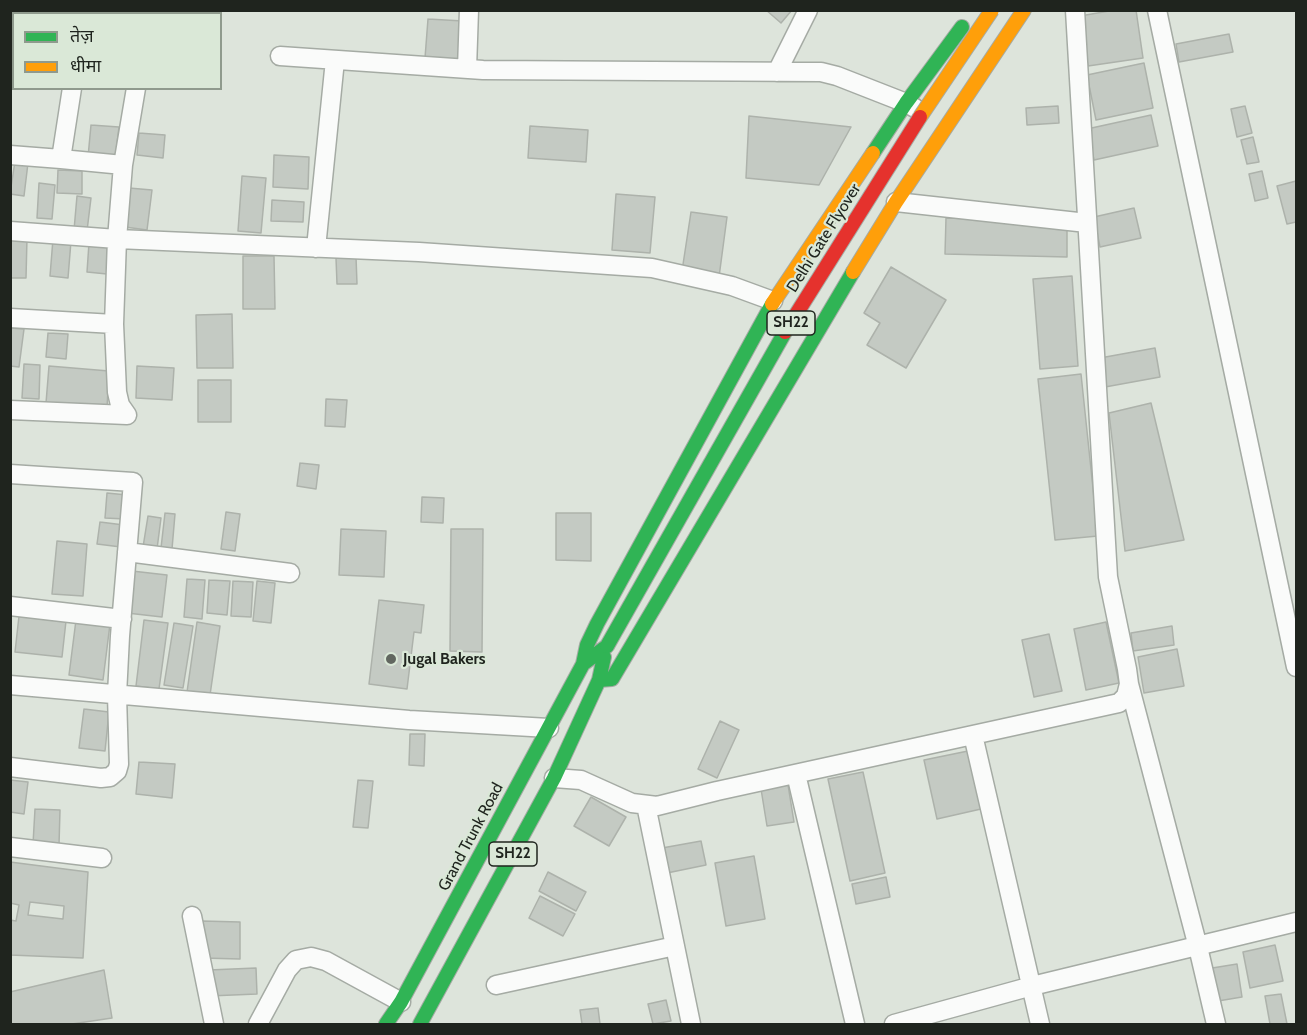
<!DOCTYPE html>
<html>
<head>
<meta charset="utf-8">
<style>
	body { margin:0 }
	#map { position:relative; width:1307px; height:1035px; overflow:hidden; background:#dde4db; font-family:Cabin,"Noto Sans Devanagari",sans-serif }
	canvas { display:block }
	.frame { position:absolute; inset:0; border:12px solid #1f241e; pointer-events:none }
	.legend { position:absolute; left:12px; top:12px; width:210px; height:78px; box-sizing:border-box; background:#dae8d7; border:2px solid #8f9a8d; margin:0; padding:8px 10px; list-style:none; font-size:18px; color:#1f241e }
	.legend li { display:flex; align-items:center; gap:12px; height:30px }
	.legend b { width:30px; border:2px solid #8f9a8d }
</style>
</head>
<body>
<div id="map">
<canvas width="1307" height="1035"></canvas>
<div class="frame"></div>
<ul class="legend">
<li><b style="height:8px;background:#30b455"></b>तेज़</li>
<li><b style="height:8px;background:#ff9f0a"></b>धीमा</li>
</ul>
</div>
<script>
const context = document.querySelector('canvas').getContext('2d');
context.lineJoin = 'round';
function fill(path, color) { context.fillStyle = color; context.fill(path, 'evenodd'); }
const poly = rows => new Path2D(rows.map(r => 'M' + r).join(''));
function stroke(path, color, width, dash) { context.strokeStyle = color; context.lineWidth = width; context.lineCap = dash ? 'butt' : 'round'; context.setLineDash(dash || []); context.stroke(path); }
function label(font, color, halo, rows, align = 'center') {
  context.font = font + ' Cabin,sans-serif'; context.lineWidth = 4.5; context.setLineDash([]); context.textBaseline = 'middle'; context.strokeStyle = halo; context.fillStyle = color; for (const [text, x, y, turn = 0] of rows) {
    context.save(); context.translate(x, y); context.rotate((+turn || 0) * Math.PI / 180); context.textAlign = isNaN(turn) ? turn : align; if (halo) context.strokeText(text, 0, 0); context.fillText(text, 0, 0); context.restore();
  }
}
const building = poly([
	[766,10,792,10,781,23,766,10],
	[1115,10,1136,10,1143,58,1088,66,1080,16,1115,10],
	[428,19,463,21,460,60,425,58,428,19],
	[1229,34,1233,52,1179,62,1176,44,1229,34],
	[1144,63,1153,108,1096,120,1087,75,1144,63],
	[1058,106,1059,123,1027,125,1026,108,1058,106],
	[1245,106,1252,133,1237,137,1231,109,1245,106],
	[1151,115,1158,146,1094,160,1087,129,1151,115],
	[749,116,851,127,819,185,746,178,749,116],
	[91,125,119,127,115,160,88,157,91,125],
	[530,126,588,130,586,162,528,158,530,126],
	[139,133,165,135,163,158,137,155,139,133],
	[1253,137,1259,162,1247,164,1241,140,1253,137],
	[274,155,309,157,308,189,273,187,274,155],
	[15,161,28,163,24,196,10,194,15,161],
	[58,170,82,171,82,194,57,193,58,170],
	[1262,171,1268,198,1255,201,1249,174,1262,171],
	[242,176,266,178,261,233,238,231,242,176],
	[1296,181,1296,222,1287,224,1277,186,1296,181],
	[39,183,55,185,52,219,37,218,39,183],
	[129,188,152,190,147,230,125,227,129,188],
	[616,194,655,197,650,253,612,250,616,194],
	[77,196,91,198,87,231,74,230,77,196],
	[272,200,304,202,303,222,271,221,272,200],
	[1134,208,1141,238,1100,247,1094,217,1134,208],
	[691,212,727,217,719,277,682,271,691,212],
	[946,218,1067,221,1067,257,945,254,946,218],
	[10,237,27,238,26,278,10,278,10,237],
	[53,239,71,241,68,278,50,276,53,239],
	[89,243,109,244,107,274,87,272,89,243],
	[243,256,274,256,275,309,243,309,243,256],
	[356,257,357,284,337,284,336,258,356,257],
	[891,267,946,300,906,368,867,345,880,323,864,313,891,267],
	[1072,276,1078,366,1040,369,1033,279,1072,276],
	[232,314,233,368,197,368,196,315,232,314],
	[10,328,24,329,19,367,10,366,10,328],
	[48,333,68,334,66,359,46,357,48,333],
	[1155,348,1160,377,1105,387,1100,358,1155,348],
	[24,364,40,365,39,399,22,398,24,364],
	[49,366,109,371,107,408,46,403,49,366],
	[137,366,174,368,172,400,136,398,137,366],
	[1081,374,1098,536,1055,540,1038,379,1081,374],
	[198,380,231,380,231,422,198,422,198,380],
	[326,399,347,400,345,427,325,426,326,399],
	[1151,403,1184,540,1125,551,1109,413,1151,403],
	[300,463,319,465,316,489,297,486,300,463],
	[107,493,127,495,125,519,105,518,107,493],
	[422,497,444,498,443,523,421,522,422,497],
	[226,512,240,514,235,551,221,549,226,512],
	[165,513,175,514,172,549,161,548,165,513],
	[556,513,591,513,591,561,556,560,556,513],
	[148,516,161,518,157,549,143,547,148,516],
	[100,522,124,525,121,547,97,544,100,522],
	[341,529,386,531,384,577,339,575,341,529],
	[451,529,483,529,482,652,450,651,451,529],
	[57,541,87,544,83,596,52,594,57,541],
	[132,571,167,575,162,617,127,613,132,571],
	[187,579,205,580,202,619,184,617,187,579],
	[209,580,230,581,227,615,207,613,209,580],
	[233,581,253,582,251,617,231,616,233,581],
	[257,581,275,583,271,623,253,621,257,581],
	[379,600,424,605,421,633,414,632,407,689,369,684,379,600],
	[19,616,66,621,62,657,15,652,19,616],
	[76,620,110,624,103,680,69,675,76,620],
	[144,620,168,623,159,689,136,686,144,620],
	[197,622,220,626,210,695,187,692,197,622],
	[1106,622,1119,683,1086,690,1074,629,1106,622],
	[174,623,193,626,183,688,164,685,174,623],
	[1172,626,1174,645,1133,651,1131,633,1172,626],
	[1049,634,1062,691,1034,697,1022,640,1049,634],
	[1177,649,1184,686,1144,693,1138,657,1177,649],
	[84,709,109,712,105,751,79,748,84,709],
	[720,721,739,730,717,778,698,769,720,721],
	[410,734,425,734,424,766,409,765,410,734],
	[968,751,981,809,937,819,924,760,968,751],
	[139,762,175,764,172,798,136,794,139,762],
	[863,772,885,873,850,881,828,779,863,772],
	[10,780,28,782,24,814,10,812,10,780],
	[358,780,373,781,368,828,353,827,358,780],
	[788,785,794,822,767,826,761,789,788,785],
	[591,797,626,817,609,846,574,826,591,797],
	[35,809,60,810,59,845,33,844,35,809],
	[701,841,706,865,667,873,662,848,701,841],
	[754,856,765,919,726,926,715,863,754,856],
	[10,862,88,872,83,958,10,955,10,920,16,921,19,905,10,903,10,862],
	[30,902,64,906,63,919,28,915,30,902],
	[548,872,586,892,576,911,539,891,548,872],
	[886,877,890,897,856,904,852,884,886,877],
	[540,896,575,914,563,936,529,918,540,896],
	[202,921,240,922,240,959,202,958,202,921],
	[1275,945,1283,981,1250,988,1243,952,1275,945],
	[1237,964,1242,997,1212,1002,1206,969,1237,964],
	[256,968,257,994,209,996,209,970,256,968],
	[104,970,112,1018,72,1024,10,1024,10,992,104,970],
	[1281,994,1287,1024,1270,1024,1265,996,1281,994],
	[666,1000,671,1021,653,1024,648,1004,666,1000],
	[598,1008,600,1024,582,1024,580,1010,598,1008]
]);
const street = poly([
	[83,10,83,14],
	[1157,10,1296,667],
	[150,14,150,10],
	[280,56,483,70,821,72,837,76,906,103,915,108],
	[467,69,469,10],
	[777,72,808,10],
	[10,155,61,159,72,88],
	[61,159,123,165],
	[896,202,1087,223],
	[10,231,117,239,419,252,652,268,732,286,773,301],
	[316,248,335,60],
	[10,318,114,324],
	[10,410,127,415],
	[127,415,120,405,117,392,114,324,117,239,123,165,136,88],
	[10,474,133,482,120,636,117,695,119,764,117,771,110,777,101,778,10,767],
	[127,552,290,573],
	[10,606,122,619],
	[1129,684,1198,947,1216,1024],
	[10,685,409,720,549,728],
	[973,735,1040,1024],
	[796,774,855,1024],
	[554,778,581,780,632,803,657,806,717,791,1119,703,1126,696,1129,684,1127,669,1108,577,1075,10],
	[646,805,691,1024],
	[10,847,102,858],
	[192,916,214,1024],
	[496,985,675,946],
	[258,1024,287,970,296,960,311,957,326,961,401,1002],
	[894,1024,1032,986,1296,922]
]);
const fast = poly([
	[873,153,906,103,962,27],
	[583,664,587,645,597,624,772,304],
	[599,680,612,679,853,272],
	[386,1024,401,1002,583,664,607,646],
	[420,1024,554,778,599,680,604,657]
]);
const slow = poly([
	[853,272,896,202,1024,10],
	[772,304,873,153]
]);
const fastBridge = poly([
	[607,646,785,332]
]);
const slowBridge = poly([
	[920,117,992,10]
]);
const jamBridge = poly([
	[785,332,920,117]
]);
const markers = [
	[391,659,6,"#626760"]
];
const shields = [
	[791,323,48],
	[513,854,48]
];
const shieldNames = [
	["SH22",791,323],
	["SH22",513,854]
];
const streetNames = [
	["Delhi Gate Flyover",824,238,-58],
	["Grand Trunk Road",471,837,-62]
];
const poiNames = [
	["Jugal Bakers",403,659]
];
fill(building, '#c4cac3');
stroke(building, '#adb2ab', 1.5);
stroke(street, '#a5aba4', 21);
stroke(fast, '#a5aba4', 16);
stroke(slow, '#a5aba4', 16);
stroke(street, '#fafbfa', 18);
stroke(fast, '#30b455', 14);
stroke(slow, '#ff9f0a', 14);
stroke(fastBridge, '#a5aba4', 16, []);
stroke(slowBridge, '#a5aba4', 16, []);
stroke(jamBridge, '#a5aba4', 16, []);
stroke(fastBridge, '#30b455', 14);
stroke(slowBridge, '#ff9f0a', 14);
stroke(jamBridge, '#e5322d', 14);
for (const [x, y, r, color] of markers) { const dot = new Path2D(); dot.arc(x, y, r, 0, 2 * Math.PI); context.fillStyle = color; context.fill(dot); stroke(dot, '#dae8d7', 2); }
for (const [x, y, w] of shields) { const box = new Path2D(); box.roundRect(x - w / 2, y - 12, w, 24, 4.5); context.fillStyle = '#dae8d7'; context.fill(box); stroke(box, '#1f241e', 1.5); }
label('bold 15px', '#1f241e', null, shieldNames);
label('16px', '#1f241e', '#dae8d7', streetNames);
label('bold 16px', '#1f241e', '#dae8d7', poiNames, 'left');
</script>
</body>
</html>
